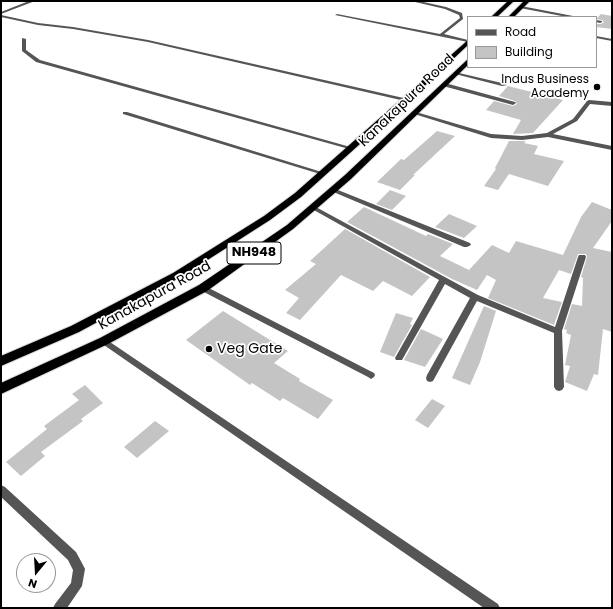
<!DOCTYPE html>
<html>
<head>
<meta charset="utf-8">
<style>
	body { margin:0 }
	#map { position:relative; width:613px; height:609px; overflow:hidden; background:#fff; font-family:Poppins,sans-serif }
	canvas { display:block }
	.frame { position:absolute; inset:0; border:2px solid #000; pointer-events:none }
	.legend { position:absolute; left:467px; top:16px; width:130px; height:52px; box-sizing:border-box; background:#fff; border:1px solid #999; margin:0; padding:5px 7px; list-style:none; font-size:12px; color:#000 }
	.legend li { display:flex; align-items:center; gap:8px; height:20px }
	.legend b { width:20px; border:1px solid #999 }
	.north { position:absolute; left:16px; top:553px; width:40px; height:40px; box-sizing:border-box; background:#fff; border:1px solid #999; border-radius:50%; rotate:198deg; font-size:11px; font-weight:700; line-height:16px; text-align:center; color:#000 }
	.north::after { content:''; display:block; margin:auto; width:14px; height:18px; background:#000; clip-path:polygon(50% 0,100% 100%,50% 72%,0 100%) }
</style>
</head>
<body>
<div id="map">
<canvas width="613" height="609"></canvas>
<div class="frame"></div>
<ul class="legend">
<li><b style="height:5px;background:#555"></b>Road</li>
<li><b style="height:11px;background:#c4c4c4"></b>Building</li>
</ul>
<div class="north">N</div>
</div>
<script>
const context = document.querySelector('canvas').getContext('2d');
context.lineJoin = 'round';
function fill(path, color) { context.fillStyle = color; context.fill(path, 'evenodd'); }
const poly = rows => new Path2D(rows.map(r => 'M' + r).join(''));
function stroke(path, color, width, dash) { context.strokeStyle = color; context.lineWidth = width; context.lineCap = dash ? 'butt' : 'round'; context.setLineDash(dash || []); context.stroke(path); }
function label(font, color, halo, rows, align = 'center') {
  context.font = font + ' Poppins,sans-serif'; context.lineWidth = 3.5; context.setLineDash([]); context.textBaseline = 'middle'; context.strokeStyle = halo; context.fillStyle = color; for (const [text, x, y, turn = 0] of rows) {
    context.save(); context.translate(x, y); context.rotate((+turn || 0) * Math.PI / 180); context.textAlign = isNaN(turn) ? turn : align; if (halo) context.strokeText(text, 0, 0); context.fillText(text, 0, 0); context.restore();
  }
}
const building = poly([
	[601,14,612,16,612,29,596,27,596,24,601,24,604,22,602,20,596,19],
	[508,86,563,100,533,133,513,134,521,120,486,110,494,101,513,106,517,104,515,101,499,96],
	[437,131,455,136,413,175,415,175,400,190,377,182,401,159,404,160],
	[509,141,526,141,524,143,538,146,534,154,564,161,548,186,509,174,498,190,484,186,496,169,495,168],
	[390,190,406,196,392,210,376,204],
	[592,202,612,210,612,221,593,248,612,252,612,332,603,329,598,375,594,374,587,391,565,382,570,366,565,365,571,335,566,333,567,330,564,329,572,304,582,306,583,278,581,277,587,257,586,254,578,254,571,274,559,270,543,298,562,302,554,325,488,298,496,280,487,275,477,290,452,279,347,222,364,207,426,236,428,234,453,244,440,256,469,270,492,245,509,253,516,241,563,255,581,217],
	[449,214,477,226,464,238,435,227],
	[345,229,430,277,412,296,383,281,373,291,341,275,300,320,286,313,299,298,285,290,316,264,310,261],
	[484,306,496,311,480,362,470,385,452,378],
	[223,311,288,351,274,363,300,379,299,381,333,400,318,419,283,398,280,401,252,383,250,385,186,340],
	[396,313,413,318,410,324,412,325,394,357,380,352],
	[421,329,443,339,425,367,404,360],
	[85,385,103,403,81,419,83,421,41,452,45,456,21,476,6,462,47,429,44,426,79,400,72,394],
	[432,399,445,406,428,428,415,420],
	[155,421,169,431,137,458,124,447]
]);
const service = poly([
	[29,1,35,1,1,14,1,12,29,1],
	[22,38,26,39,26,50,40,60,354,148,353,149,349,149,36,62,22,51,22,38],
	[455,72,506,84,507,85,502,86,455,74,455,72],
	[445,83,515,102,516,103,513,105,443,86,442,85,445,83],
	[589,100,612,102,612,106,590,104,577,121,553,134,612,146,612,150,548,137,522,140,491,138,411,113,416,112,491,134,522,136,547,133,573,119,587,101,589,100]
]);
const minor = poly([
	[411,1,419,1,446,7,462,13,463,19,444,34,468,40,468,42,335,15,337,14,440,34,460,18,459,15,445,9,411,1],
	[521,6,573,16,575,17,567,17,520,8,521,6],
	[1,15,38,23,73,27,148,40,408,99,405,101,148,42,73,29,38,25,1,17,1,15],
	[596,20,602,21,602,22,600,23,596,22,596,20],
	[596,36,612,39,612,41,596,38,596,36],
	[123,112,127,112,325,173,324,174,320,174,123,114,123,112],
	[333,188,470,243,471,245,467,247,464,247,331,191,331,189,333,188],
	[314,206,478,295,555,327,578,257,579,255,585,255,586,257,562,331,564,387,562,390,559,391,556,390,554,387,554,333,477,301,433,381,430,382,427,381,426,378,427,375,470,298,445,284,402,360,396,360,395,358,439,280,312,209,312,207,314,206],
	[203,285,374,373,375,375,374,377,371,379,368,377,200,290,199,288,200,286,203,285],
	[104,338,498,604,500,608,484,608,101,343,100,341,101,339,104,338],
	[1,485,5,487,76,552,83,565,85,569,82,586,67,608,53,608,55,604,71,583,73,570,68,560,1,497,1,485]
]);
const trunk = poly([
	[508,1,514,1,497,17,491,17,508,1],
	[524,1,530,1,514,17,508,17,524,1],
	[468,40,468,45,430,81,301,197,270,220,181,277,79,332,1,366,1,356,71,326,173,273,264,216,295,193,468,40],
	[468,59,468,65,351,179,293,229,207,291,108,344,1,394,1,383,100,338,199,285,287,225,345,175,468,59]
]);
const markers = [
	[597,87,4,"#000"],
	[209,349,4,"#000"]
];
const farPoinames = [
	["Indus Business",589,80],
	["Academy",589,94]
];
const shields = [
	[254,253,54]
];
const shieldNames = [
	["NH948",254,253]
];
const streetNames = [
	["Kanakapura Road",407,101,-44],
	["Kanakapura Road",155,296,-29]
];
const poiNames = [
	["Veg Gate",217,349]
];
fill(building, '#c4c4c4');
stroke(trunk, '#dbdbdb', 2);
fill(service, '#555');
fill(minor, '#555');
fill(trunk, '#000');
for (const [x, y, r, color] of markers) { const dot = new Path2D(); dot.arc(x, y, r, 0, 2 * Math.PI); context.fillStyle = color; context.fill(dot); stroke(dot, '#fff', 1.5); }
label('12px', '#000', '#fff', farPoinames, 'right');
for (const [x, y, w] of shields) { const box = new Path2D(); box.roundRect(x - w / 2, y - 11, w, 22, 3); context.fillStyle = '#fff'; context.fill(box); stroke(box, '#000', 1); }
label('bold 13px', '#000', null, shieldNames);
label('14px', '#000', '#fff', streetNames);
label('14px', '#000', '#fff', poiNames, 'left');
</script>
</body>
</html>
